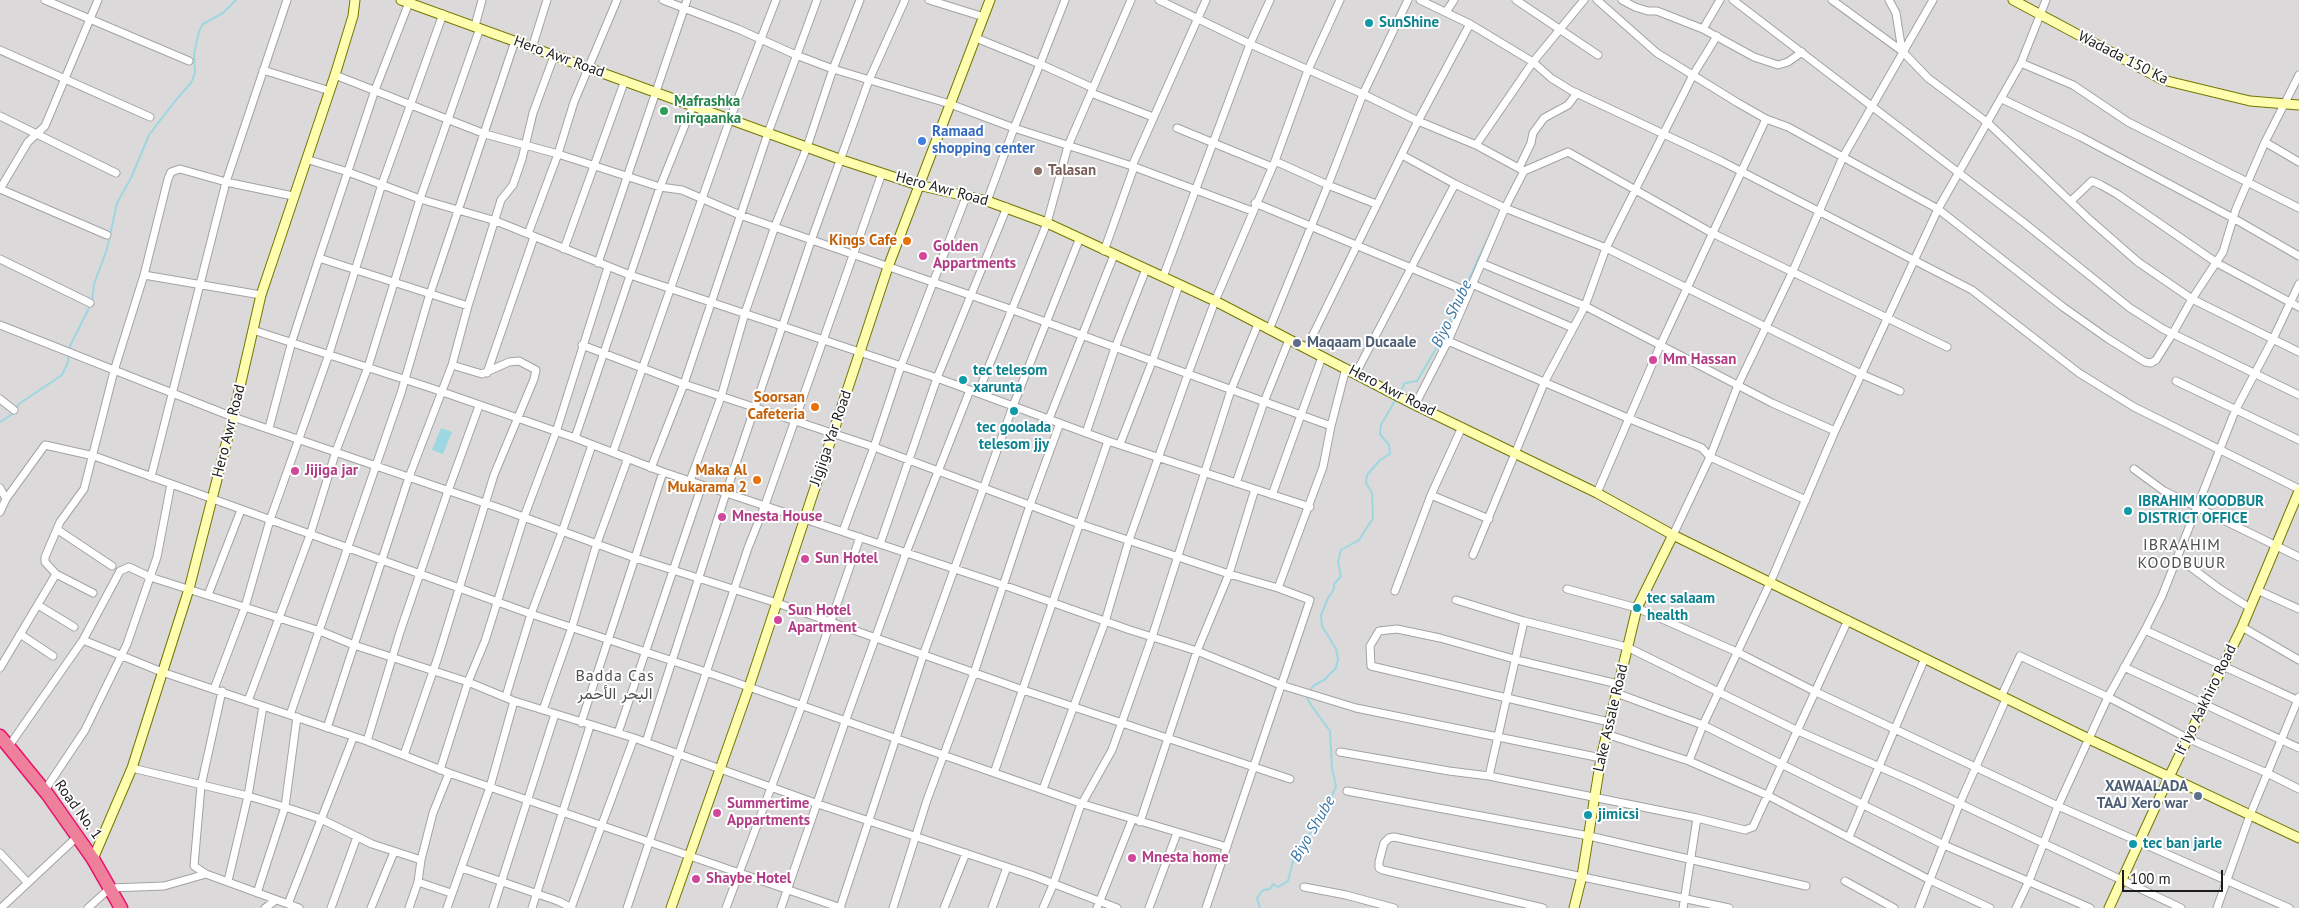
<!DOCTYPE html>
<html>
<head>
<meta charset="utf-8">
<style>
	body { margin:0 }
	#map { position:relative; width:2299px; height:908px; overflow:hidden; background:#efe9e1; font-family:"PT Sans",sans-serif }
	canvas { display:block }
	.scale { position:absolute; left:2122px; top:870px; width:101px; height:22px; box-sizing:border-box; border:2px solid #1c1c1c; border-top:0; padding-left:6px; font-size:15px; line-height:18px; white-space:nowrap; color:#1c1c1c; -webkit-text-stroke:4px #fff; paint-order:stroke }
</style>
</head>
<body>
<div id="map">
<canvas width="2299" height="908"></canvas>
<div class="scale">100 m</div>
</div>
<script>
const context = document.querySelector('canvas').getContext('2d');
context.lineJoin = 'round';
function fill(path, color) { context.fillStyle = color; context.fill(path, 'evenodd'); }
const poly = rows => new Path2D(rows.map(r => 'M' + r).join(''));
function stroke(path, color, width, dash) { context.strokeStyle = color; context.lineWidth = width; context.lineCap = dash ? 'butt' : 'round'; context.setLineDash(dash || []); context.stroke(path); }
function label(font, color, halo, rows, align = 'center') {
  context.font = font + ' "PT Sans",Vazirmatn,sans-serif'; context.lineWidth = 4; context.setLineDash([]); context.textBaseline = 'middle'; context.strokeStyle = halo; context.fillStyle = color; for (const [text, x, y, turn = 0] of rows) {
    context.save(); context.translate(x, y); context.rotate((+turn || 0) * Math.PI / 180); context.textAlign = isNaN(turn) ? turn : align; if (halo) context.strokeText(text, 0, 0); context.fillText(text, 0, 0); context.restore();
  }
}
const residential = poly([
	[0,0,2299,0,2299,908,0,908]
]);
const water = poly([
	[441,428,452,432,443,454,432,450]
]);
const stream = poly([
	[92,302,94,284,107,249,117,203,131,178,149,135,175,101,191,83,195,73,194,54,199,31,203,24,223,13,236,0],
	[1400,392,1405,383,1417,381,1440,342,1494,225],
	[16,408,19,404,62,375,68,362,69,348,90,306],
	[0,422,14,413],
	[1310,691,1313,686,1324,680,1336,668,1338,659,1336,649,1322,626,1321,615,1328,598,1334,589,1334,584,1341,576,1338,562,1341,550,1359,540,1373,518,1372,493,1366,483,1367,475,1380,460,1390,454,1389,445,1380,434,1381,425,1396,399],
	[1260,908,1257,898,1263,890,1270,889,1273,884,1278,887,1288,881,1294,857,1327,808,1336,786,1332,768,1330,731,1311,705,1307,698,1308,696]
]);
const street = poly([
	[45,0,189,61],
	[663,0,738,29,796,55,833,69,950,104,1014,128,987,201],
	[929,0,984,17],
	[1065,0,1040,64,1093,88],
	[1159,0,1250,44,1363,94,1418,121,1306,349],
	[1420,0,1470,24,1533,62,1551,78,1572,91,1721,161,1972,290,2079,373,2134,407,2299,489],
	[1516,0,1598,55],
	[1597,0,1657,53,1738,103,1766,119,1788,127,1938,209,2063,307,2107,338,2145,362,2151,363,2156,360,2173,333,2192,299,2223,252,2236,209,2265,142,2299,75],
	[1622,0,1635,7,1648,11,1657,11,1703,29],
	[1720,0,1703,29,1754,57,1778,65,1788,62,1802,52],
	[1733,0,2023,222,2130,308,2163,329,2299,395],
	[1832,0,1902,51,1928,78,1988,123,2090,220,2138,262,2192,299,2299,352],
	[1889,0,1896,13,1902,51],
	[1446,12,1454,0],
	[1470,24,1418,121,1476,145,1533,62,1584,0],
	[475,26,482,0],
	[1717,36,1693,75,1606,248,1861,374,1900,391],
	[976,38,1040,64,1014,128,1132,166,1252,211],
	[532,48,547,0],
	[0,50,150,117],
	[2021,63,2073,85,2128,122,2299,208],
	[263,70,330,91],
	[335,75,485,134,558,154,660,187,682,190,740,215,1010,309,1331,426],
	[1091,93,1153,117],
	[2002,99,2081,137,2233,218,2299,256],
	[0,116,116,173],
	[1177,128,1272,167],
	[2265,142,2299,162],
	[1476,145,1524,171,1568,152,1712,233,1947,347],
	[306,159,348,172,420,199,496,221,630,275,937,378,1108,441,1310,507],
	[1132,166,1206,0],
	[1519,168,1531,143,1533,133,1544,118,1568,105,1577,93],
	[1455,184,1505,208,1606,248,1585,306,1545,381,1473,555],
	[0,189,28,142,45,126,98,0],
	[0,189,107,235],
	[2071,201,2092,181,2101,185,2117,194,2217,263,2299,307],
	[1255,203,1459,288],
	[1376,204,1328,185,1363,94,1408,0],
	[528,234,558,154,574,102,617,0],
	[564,249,625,80],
	[1104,251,1134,167],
	[319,258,468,306],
	[0,259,90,303],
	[598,263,687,0],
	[1481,263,1585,306,1772,403,1835,431],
	[144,275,261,295],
	[1163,277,1250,44,1270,0],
	[1472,284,1573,328],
	[0,325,233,417,502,509,635,558,777,603,1023,690,1290,779],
	[253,330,431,388,575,438,663,472,1003,585,1130,630,1197,651,1281,685,1356,708,1601,758],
	[1269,330,1328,185,1275,161],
	[1448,341,1630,419,1702,448,1710,457,1806,500],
	[582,345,684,384,874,447,1080,524,1229,574,1278,588,1310,600,1206,908],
	[487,373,534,237],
	[1356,373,1455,184,1402,155],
	[2176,381,2299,440],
	[978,393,1047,223,1068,146,1131,0],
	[0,399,14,410],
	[1415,405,1448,341,1505,208,1524,171],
	[1049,419,1114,255],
	[269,428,292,341,319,258,375,90,410,0],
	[1086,433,1115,348,1146,269],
	[575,438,660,187,693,105],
	[1120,444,1152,362,1179,285],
	[613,452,730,119,776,0],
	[651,468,684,384,768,133,817,0],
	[2134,469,2164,491,2299,557],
	[151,477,226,182,287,0],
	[690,481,721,397,745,313,775,226,807,147,833,69,860,0],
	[1236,483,1264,402,1289,340],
	[0,488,6,499,0,512],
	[1597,493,1660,346,1766,119],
	[1272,495,1322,357],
	[1431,495,1489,519],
	[6,499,45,445,94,456,531,614,706,672,1083,804,1227,847],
	[58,530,112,566],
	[843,531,874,447,901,366,966,197],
	[1673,535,1710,457,1738,385,1792,273,1843,157,1933,0],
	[880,544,937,378,1007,207],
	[2177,557,2220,589,2250,608],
	[1278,588,1323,467,1331,426,1346,368],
	[1567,589,1637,608,1737,652,1816,692,2058,806,2289,908],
	[2257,590,2299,609],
	[1395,591,1431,495,1462,427],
	[93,593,56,574,45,562,45,557,60,522,84,489,114,371,144,275,168,179,171,172,180,169,226,182,293,196],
	[208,595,241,510],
	[1456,600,1524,621,1627,647,1798,731,1916,783,2181,908],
	[38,605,74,627],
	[2242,627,2299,660],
	[2145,630,2299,701],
	[20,634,53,656],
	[83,640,162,672,367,741,449,773,841,908],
	[2124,667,2299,748],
	[0,668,56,574],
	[214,689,245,607,270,520,329,354,382,184,443,14],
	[222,691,201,786,194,866,206,874,299,908],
	[1616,693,1703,725,1770,583,1835,431,1938,209,2021,63,2046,0],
	[506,696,531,614,562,532,592,445],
	[2001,697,2020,656,2108,697,2187,738,2267,773,2299,789],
	[248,701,310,535,336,451,368,367,420,199,480,28],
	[543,710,572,627,597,543,628,458],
	[290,715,401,393,428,300,515,41],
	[1609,722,1371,666,1370,646,1379,631,1397,629,1440,638,1521,661,1618,684],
	[581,723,663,472],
	[327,728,409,477,452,365,468,306,501,200,513,185,522,159,533,113,554,56],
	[618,733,702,485],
	[1606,734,1689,761,1767,795,1930,880,1990,908],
	[367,741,400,632,448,491,479,406],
	[646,742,726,493,811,241,869,80,905,0],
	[9,746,83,640,120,571,129,567,150,577,320,631,354,645,468,682,514,701,634,738,818,804,1031,875,1117,908],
	[1340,752,1449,771,1489,776,1697,818],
	[404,755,438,657,494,475,534,379,536,370,519,361,509,362,482,374,452,365],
	[1689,761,1703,725,1944,845,2090,908],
	[132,768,248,796,285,807,321,819,372,844,421,860,433,813,449,773],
	[440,770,468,682,485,641,524,517,556,432,608,267],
	[994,773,1108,441],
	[1489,776,1524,621],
	[1043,789,1105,622,1129,540,1188,374,1215,301,1275,161,1308,70,1340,0],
	[45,790,85,730,127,644,157,557,171,484],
	[1347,791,1589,836,1806,886],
	[1140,822,1197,651,1229,574,1255,489],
	[1849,837,1925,658],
	[0,853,28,883],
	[462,868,558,901,572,908],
	[228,881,248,796,263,706],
	[1845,881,1894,908],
	[418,882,451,893],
	[1304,887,1346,895,1394,908],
	[257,893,285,807,297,717],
	[288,904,353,738],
	[1,908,78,836],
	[88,908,110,888,164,886,206,874],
	[265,908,276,900],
	[331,908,357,837],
	[371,908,394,852],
	[409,908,418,882,421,860],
	[447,908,490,787,514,701],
	[493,908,555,714],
	[532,908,590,726],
	[571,908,634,738],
	[627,908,748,548,765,505,882,173],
	[726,908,802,705,860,537],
	[781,908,845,722,906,553,970,390],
	[840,908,924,653,1013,406,1079,240],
	[893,908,927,800,974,673,1030,505,1060,423],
	[944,908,966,853],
	[992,908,1007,867],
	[1043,908,1053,885,1080,807,1112,750,1122,722,1152,637,1231,390,1258,324],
	[1097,908,1132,820],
	[1149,908,1177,833],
	[1543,908,1383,870,1379,868,1379,862,1384,843,1389,838,1394,837,1729,908],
	[1683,908,1697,818,1745,830,1753,827,1848,620],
	[1919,908,1959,805,2006,699],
	[2016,908,2029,881,2058,806,2108,697,2145,630,2162,596,2235,411,2273,339,2299,284],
	[2217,908,2250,815,2299,697]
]);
const secondary = poly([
	[401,0,842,160,918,185,987,201,1047,223,1215,301,1415,405,1597,493,1673,535,2089,739,2299,838],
	[2013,0,2163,80,2250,101,2299,105],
	[93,859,132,768,189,589,233,417,261,295,335,75,353,16,355,0],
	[671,908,749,687,888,267,990,0],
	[1574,908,1582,876,1601,758,1637,608,1673,535],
	[2109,908,2169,777,2242,627,2299,491]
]);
const highway = poly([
	[0,736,48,795,93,859,121,908]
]);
const markers = [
	[1369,23,5,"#0f9aa8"],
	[664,111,5,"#2e9e5b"],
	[922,141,5,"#3f7fe0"],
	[1038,171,5,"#8d6e63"],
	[907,241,5,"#e8710a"],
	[923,256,5,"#d1479c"],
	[1297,343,5,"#5c6f8a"],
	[1653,360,5,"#d1479c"],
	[963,380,5,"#0f9aa8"],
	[815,407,5,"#e8710a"],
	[1014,411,5,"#0f9aa8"],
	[295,471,5,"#d1479c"],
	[757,480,5,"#e8710a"],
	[2128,511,5,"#0f9aa8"],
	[722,517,5,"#d1479c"],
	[805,559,5,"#d1479c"],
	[1637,608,5,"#0f9aa8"],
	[778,620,5,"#d1479c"],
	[2198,796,5,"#5c6f8a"],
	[717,813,5,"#d1479c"],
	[1588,815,5,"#0f9aa8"],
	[2133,844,5,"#0f9aa8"],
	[1132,858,5,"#d1479c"],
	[696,879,5,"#d1479c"]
];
const cultureNames = [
	["SunShine",1379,23],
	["tec telesom",973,371],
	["xarunta",973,388],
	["tec goolada",1014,428,"center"],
	["telesom jjy",1014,445,"center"],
	["IBRAHIM KOODBUR",2138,502],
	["DISTRICT OFFICE",2138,519],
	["tec salaam",1647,599],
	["health",1647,616],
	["jimicsi",1598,815],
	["tec ban jarle",2143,844]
];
const streetNames = [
	["Hero Awr Road",559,57,20],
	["Wadada 150 Ka",2123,58,27],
	["Hero Awr Road",942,189,15],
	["Hero Awr Road",1392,391,27],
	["Hero Awr Road",229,431,-76],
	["Jigjiga Yar Road",831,438,-71],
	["If Iyo Aakhiro Road",2206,700,-64],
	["Lake Assale Road",1611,718,-77],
	["Road No. 1",78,810,54]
];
const leisureNames = [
	["Mafrashka",674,102],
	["mirqaanka",674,119]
];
const shopNames = [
	["Ramaad",932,132],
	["shopping center",932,149]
];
const educationNames = [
	["Talasan",1048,171]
];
const foodNames = [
	["Kings Cafe",897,241],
	["Soorsan",805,398],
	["Cafeteria",805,415],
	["Maka Al",747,471],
	["Mukarama 2",747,488]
];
const hotelNames = [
	["Golden",933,247],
	["Appartments",933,264],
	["Mm Hassan",1663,360],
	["Jijiga jar",305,471],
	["Mnesta House",732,517],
	["Sun Hotel",815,559],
	["Sun Hotel",788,611],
	["Apartment",788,628],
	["Summertime",727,804],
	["Appartments",727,821],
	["Mnesta home",1142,858],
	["Shaybe Hotel",706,879]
];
const serviceNames = [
	["Maqaam Ducaale",1307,343],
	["XAWAALADA",2188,787,"right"],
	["TAAJ Xero war",2188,804,"right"]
];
const waterNames = [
	["Biyo Shube",1452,314,-64],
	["Biyo Shube",1313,829,-60]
];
const neighbourhoodNames = [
	["IBRAAHIM",2182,545],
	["KOODBUUR",2182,563],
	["Badda Cas",615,676],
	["البحر الأحمر",615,694]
];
fill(residential, '#dbd9d9');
fill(water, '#9cd7e2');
stroke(stream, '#9cd7e2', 2);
stroke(street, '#a3a3a3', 9);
stroke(secondary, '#727700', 11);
stroke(highway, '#e9126a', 15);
stroke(street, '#fff', 7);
stroke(secondary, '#fffeaf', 9);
stroke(highway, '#ef809c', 12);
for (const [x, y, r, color] of markers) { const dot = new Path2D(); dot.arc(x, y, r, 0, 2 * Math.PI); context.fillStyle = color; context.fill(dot); stroke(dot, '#fff', 2); }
label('bold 15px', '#0d838f', '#fff', cultureNames, 'left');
label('15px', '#1c1c1c', '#fff', streetNames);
label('bold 15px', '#27864d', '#fff', leisureNames, 'left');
label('bold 15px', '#366cbe', '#fff', shopNames, 'left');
label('bold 15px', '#785e54', '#fff', educationNames, 'left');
label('bold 15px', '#c56008', '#fff', foodNames, 'right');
label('bold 15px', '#b23c85', '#fff', hotelNames, 'left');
label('bold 15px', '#4e5e75', '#fff', serviceNames, 'left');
label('italic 16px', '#3b77a5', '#fff', waterNames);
context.letterSpacing = '1px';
label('16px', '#4f4f4f', '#fff', neighbourhoodNames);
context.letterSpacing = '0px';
</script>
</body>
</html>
